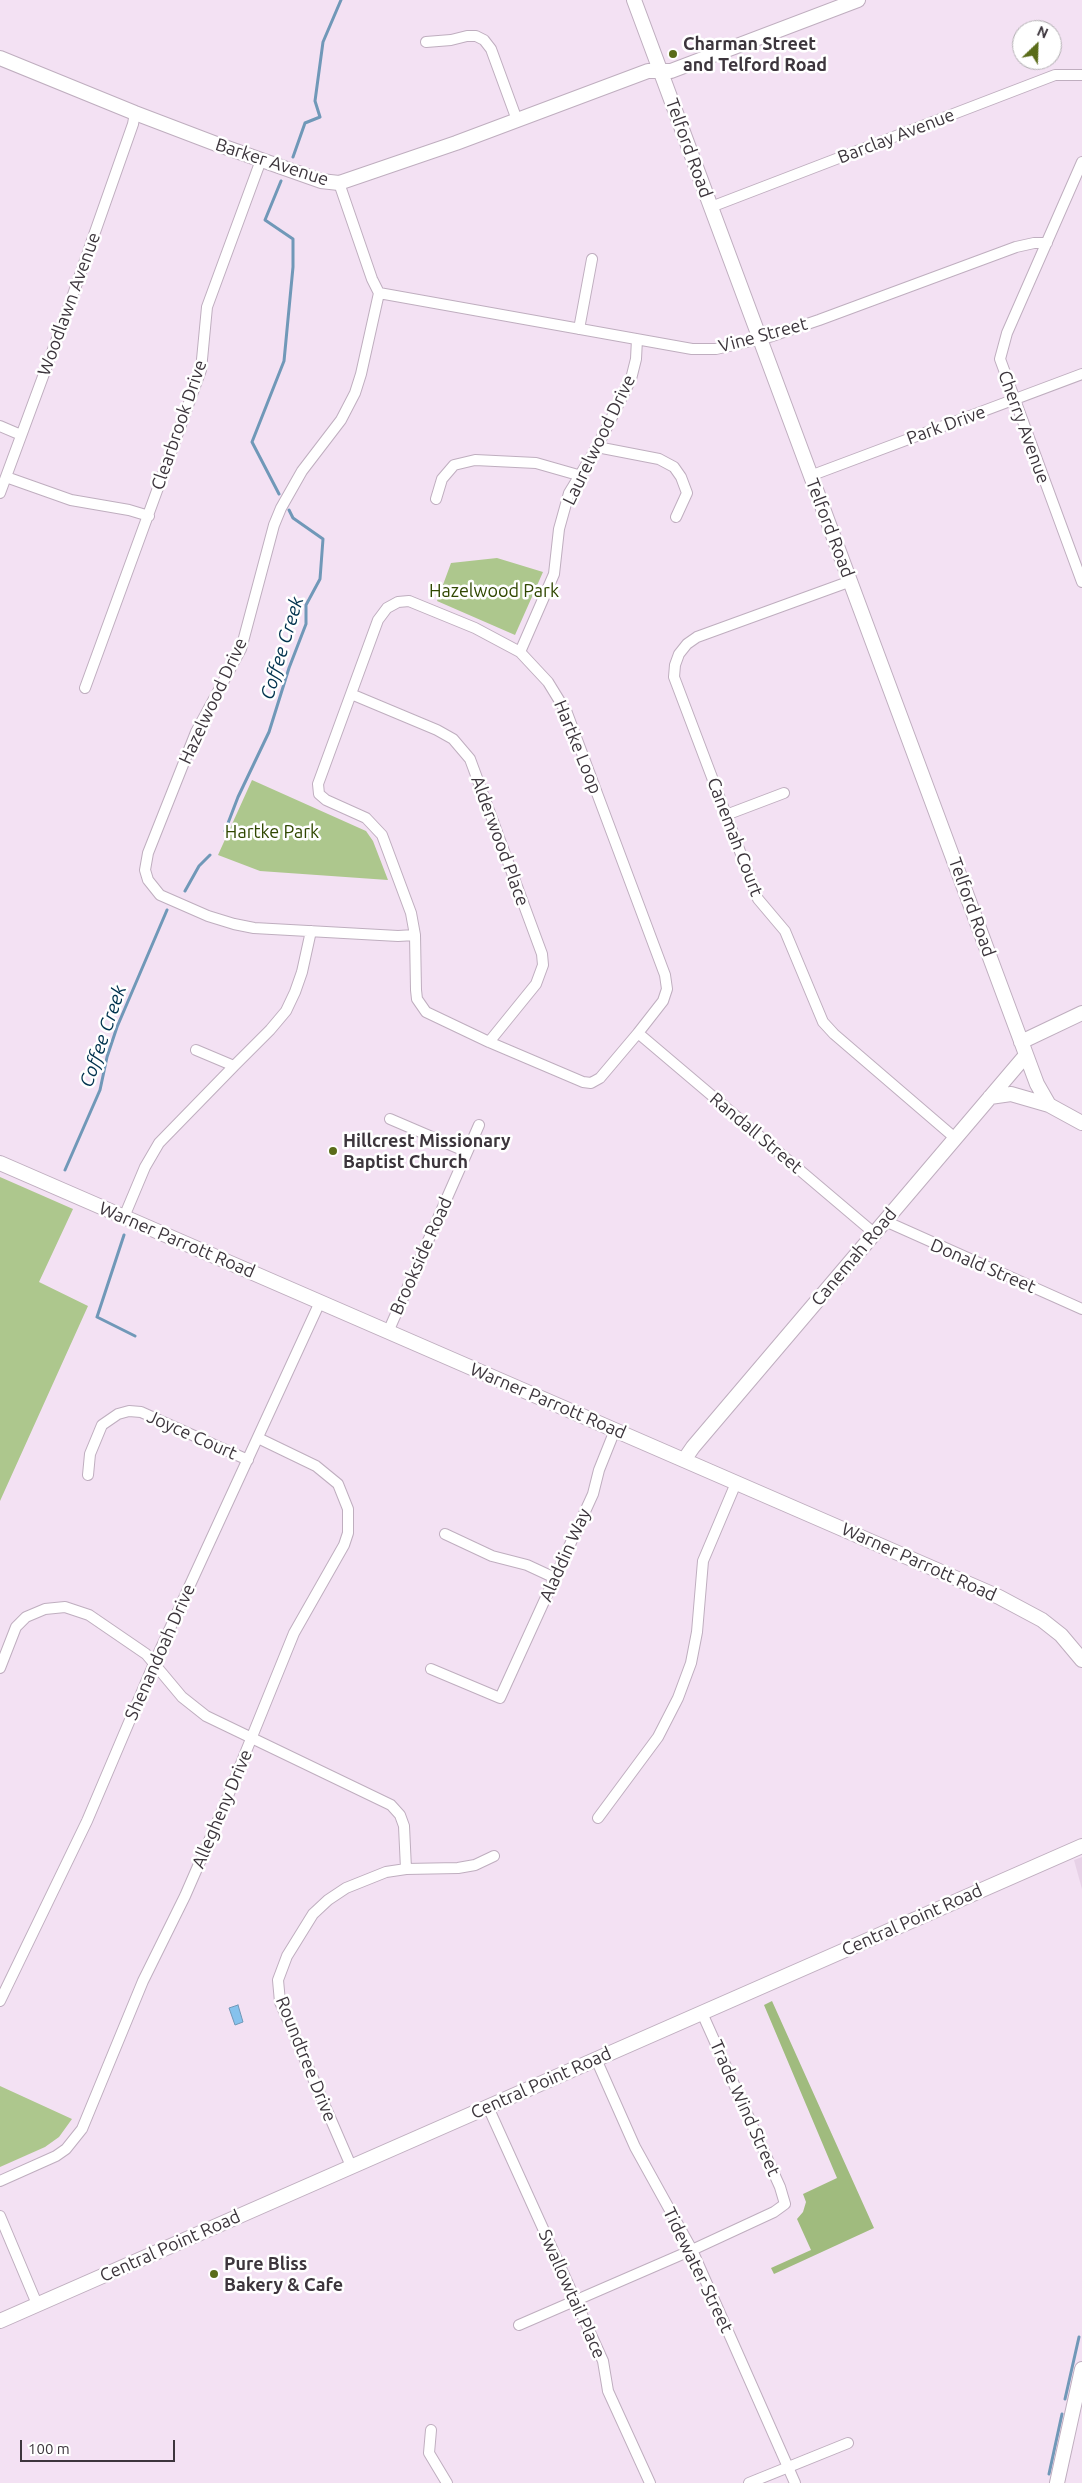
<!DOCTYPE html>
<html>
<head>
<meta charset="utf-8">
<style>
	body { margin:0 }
	#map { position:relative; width:1082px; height:2483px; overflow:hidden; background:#f3e1f3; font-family:Ubuntu,sans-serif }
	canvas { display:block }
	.north { position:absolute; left:1012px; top:20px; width:50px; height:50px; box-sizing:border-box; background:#fff; border:1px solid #b1aeb1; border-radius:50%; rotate:24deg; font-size:14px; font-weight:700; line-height:20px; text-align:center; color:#3c353c }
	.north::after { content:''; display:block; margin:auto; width:18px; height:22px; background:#5a6c19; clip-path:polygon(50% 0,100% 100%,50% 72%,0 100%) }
	.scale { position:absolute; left:20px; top:2440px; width:155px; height:22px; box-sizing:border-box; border:2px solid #3c353c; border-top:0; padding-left:6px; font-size:15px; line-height:18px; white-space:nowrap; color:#3c353c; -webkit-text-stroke:4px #fff; paint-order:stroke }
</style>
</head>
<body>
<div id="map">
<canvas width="1082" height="2483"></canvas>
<div class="north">N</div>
<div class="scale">100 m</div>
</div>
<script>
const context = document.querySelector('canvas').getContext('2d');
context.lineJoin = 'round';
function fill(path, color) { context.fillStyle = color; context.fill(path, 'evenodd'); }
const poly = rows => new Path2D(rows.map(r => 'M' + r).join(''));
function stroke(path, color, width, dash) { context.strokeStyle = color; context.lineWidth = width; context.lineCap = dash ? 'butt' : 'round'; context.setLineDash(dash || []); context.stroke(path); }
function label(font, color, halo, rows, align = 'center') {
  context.font = font + ' Ubuntu,sans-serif'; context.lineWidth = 5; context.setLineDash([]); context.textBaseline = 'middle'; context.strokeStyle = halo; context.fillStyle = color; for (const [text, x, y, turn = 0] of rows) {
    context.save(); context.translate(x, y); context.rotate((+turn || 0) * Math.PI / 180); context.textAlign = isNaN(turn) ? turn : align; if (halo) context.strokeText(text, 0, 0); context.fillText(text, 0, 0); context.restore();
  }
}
const built = poly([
	[1082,1857,1082,1889,1074,1860]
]);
const green = poly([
	[497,558,543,572,515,635,437,601,451,563],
	[252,780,366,831,373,841,388,880,260,871,218,855],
	[0,1177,73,1209,39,1282,88,1306,0,1501],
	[0,2086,72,2119,59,2137,45,2147,0,2167]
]);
const forest = poly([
	[772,2001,874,2228,774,2274,771,2268,811,2250,797,2219,803,2212,806,2202,803,2194,837,2178,764,2005]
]);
const water = poly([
	[238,2005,243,2022,235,2025,229,2008,238,2005]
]);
const stream = poly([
	[293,157,305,123,320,117,315,101,323,42,341,0],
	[279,494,252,442,284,361,293,267,293,239,265,220,281,181],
	[225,831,238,797,269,732,289,668,306,624,306,605,320,579,323,539,293,518,289,510],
	[185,891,199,866,210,855],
	[65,1170,100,1090,107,1057,117,1027,167,910],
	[124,1235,97,1317,135,1336],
	[1065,2399,1079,2337],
	[1049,2474,1062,2414]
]);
const street = poly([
	[426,42,451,40,467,36,476,36,484,40,491,49,517,120],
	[1082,162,1007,333,1000,359,1082,582],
	[339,183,372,279,379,293,361,374,355,393,341,420,302,471,281,508,274,525,241,649,196,732,148,853,145,870,148,880,160,895,208,916,234,924,254,928,398,936,415,935],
	[711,207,1055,75,1082,75],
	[379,293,692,349,716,349,769,337,819,320,1016,247,1034,243,1047,243],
	[579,329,592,259],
	[0,426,21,435],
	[597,447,659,459,674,467,681,477,687,493,676,517],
	[810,476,1082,374],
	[6,477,71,500,129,510,149,516],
	[0,493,69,306,133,124,135,113],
	[436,499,442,479,454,465,475,460,536,463,578,475],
	[851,581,697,637,687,644,679,654,675,665,674,677,758,899,785,931,823,1022,834,1034,955,1138],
	[409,601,475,628,520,652,548,682,567,713,665,975,667,989,663,1001,638,1033,600,1078,591,1083,583,1082,489,1042,426,1012,417,999,416,990,415,935,411,913,382,835,366,818,326,800,319,794,318,784,378,620,387,608,398,602,409,601],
	[520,652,554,574,559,529,569,493,597,447,631,379,636,359,637,339],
	[85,688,201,370,207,307,261,160],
	[351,694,437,730,453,739,470,759,542,954,543,965,536,984,489,1042],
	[726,815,784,793],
	[638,1033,874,1233],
	[196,1050,234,1066,270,1030,286,1011,295,992,302,972,311,931],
	[390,1119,467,1152],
	[124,1217,145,1167,159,1143,234,1066],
	[885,1221,1082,1309],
	[388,1332,479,1125],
	[88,1475,90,1454,102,1425,118,1414,129,1411,141,1412,248,1460],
	[445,1534,492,1556,527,1565,555,1578],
	[0,1668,16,1627,26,1617,45,1609,65,1607,89,1615,146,1654,182,1697,206,1716,391,1805,400,1815,404,1826,406,1869],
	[431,1669,500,1698,593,1494,599,1470,615,1430],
	[598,1818,658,1737,678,1698,691,1663,697,1632,703,1561,736,1483],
	[0,2001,87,1821,155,1661,320,1302],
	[596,2059,635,2147,692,2250,795,2483],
	[488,2107,603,2361,608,2391,650,2483],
	[351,2166,280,2002,278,1980,287,1956,313,1914,328,1900,346,1888,386,1872,406,1869,458,1868,475,1865,494,1856],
	[0,2181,56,2156,66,2149,82,2129,143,1981,185,1896,219,1818,294,1633,344,1545,348,1533,348,1509,338,1484,316,1466,258,1438],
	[0,2216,37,2304],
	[519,2325,692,2250,774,2212,785,2204,780,2187,702,2013],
	[431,2430,429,2453,447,2483],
	[749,2483,848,2443]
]);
const secondary = poly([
	[634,0,1037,1084,1049,1105,1082,1123],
	[0,58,135,113,219,145,321,181,339,183,456,143,648,71,671,71,858,0],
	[1021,1042,1082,1013],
	[990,1097,1011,1094,1049,1105],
	[0,1163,999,1597,1042,1620,1061,1635,1082,1660],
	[684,1460,693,1447,1026,1055],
	[0,2321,1082,1846],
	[1057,2483,1082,2369]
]);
const markers = [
	[673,54,5,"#5a6c19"],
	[333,1151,5,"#5a6c19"],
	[214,2274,5,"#5a6c19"]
];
const poiNames = [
	["Charman Street",683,44],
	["and Telford Road",683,65],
	["Hillcrest Missionary",343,1141],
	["Baptist Church",343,1162],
	["Pure Bliss",224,2264],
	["Bakery & Cafe",224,2285]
];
const streetNames = [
	["Barclay Avenue",896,136,-21],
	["Telford Road",689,148,70],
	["Barker Avenue",272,162,18],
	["Woodlawn Avenue",69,304,-70],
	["Vine Street",763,335,-15],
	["Clearbrook Drive",179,425,-71],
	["Park Drive",946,425,-20],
	["Cherry Avenue",1024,427,70],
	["Laurelwood Drive",599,440,-64],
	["Telford Road",830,528,69],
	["Hazelwood Drive",213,701,-65],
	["Hartke Loop",578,747,68],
	["Canemah Court",735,837,69],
	["Alderwood Place",500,841,70],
	["Telford Road",972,907,70],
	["Randall Street",756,1133,40],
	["Warner Parrott Road",177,1240,23],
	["Brookside Road",421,1256,-66],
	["Canemah Road",854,1257,-50],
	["Donald Street",983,1266,23],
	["Warner Parrott Road",548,1401,23],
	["Joyce Court",192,1435,24],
	["Aladdin Way",565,1555,-66],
	["Warner Parrott Road",919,1562,24],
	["Shenandoah Drive",160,1652,-66],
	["Allegheny Drive",222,1809,-67],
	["Central Point Road",912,1920,-24],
	["Roundtree Drive",306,2059,68],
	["Central Point Road",541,2083,-24],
	["Trade Wind Street",745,2108,66],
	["Central Point Road",170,2246,-24],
	["Tidewater Street",698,2270,64],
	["Swallowtail Place",572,2294,66]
];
const parkNames = [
	["Hazelwood Park",494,591],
	["Hartke Park",272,832]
];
const waterNames = [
	["Coffee Creek",282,648,-73],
	["Coffee Creek",103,1036,-71]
];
fill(built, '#e7d1e7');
fill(green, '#adc78d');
fill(forest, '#a0bb7e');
fill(water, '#86c2ed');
stroke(water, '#7098b8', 1);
stroke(stream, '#7098b8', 3);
stroke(street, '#bfaebf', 12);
stroke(secondary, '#bfaebf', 16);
stroke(street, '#fff', 10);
stroke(secondary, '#fff', 14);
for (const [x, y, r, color] of markers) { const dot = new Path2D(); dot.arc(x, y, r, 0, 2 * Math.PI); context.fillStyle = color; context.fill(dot); stroke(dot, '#fff', 2); }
label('bold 18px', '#3c353c', '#fff', poiNames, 'left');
label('18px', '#3c353c', '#fff', streetNames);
label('18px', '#304701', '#fff', parkNames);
label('italic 19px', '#00324e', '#fff', waterNames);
</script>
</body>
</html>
